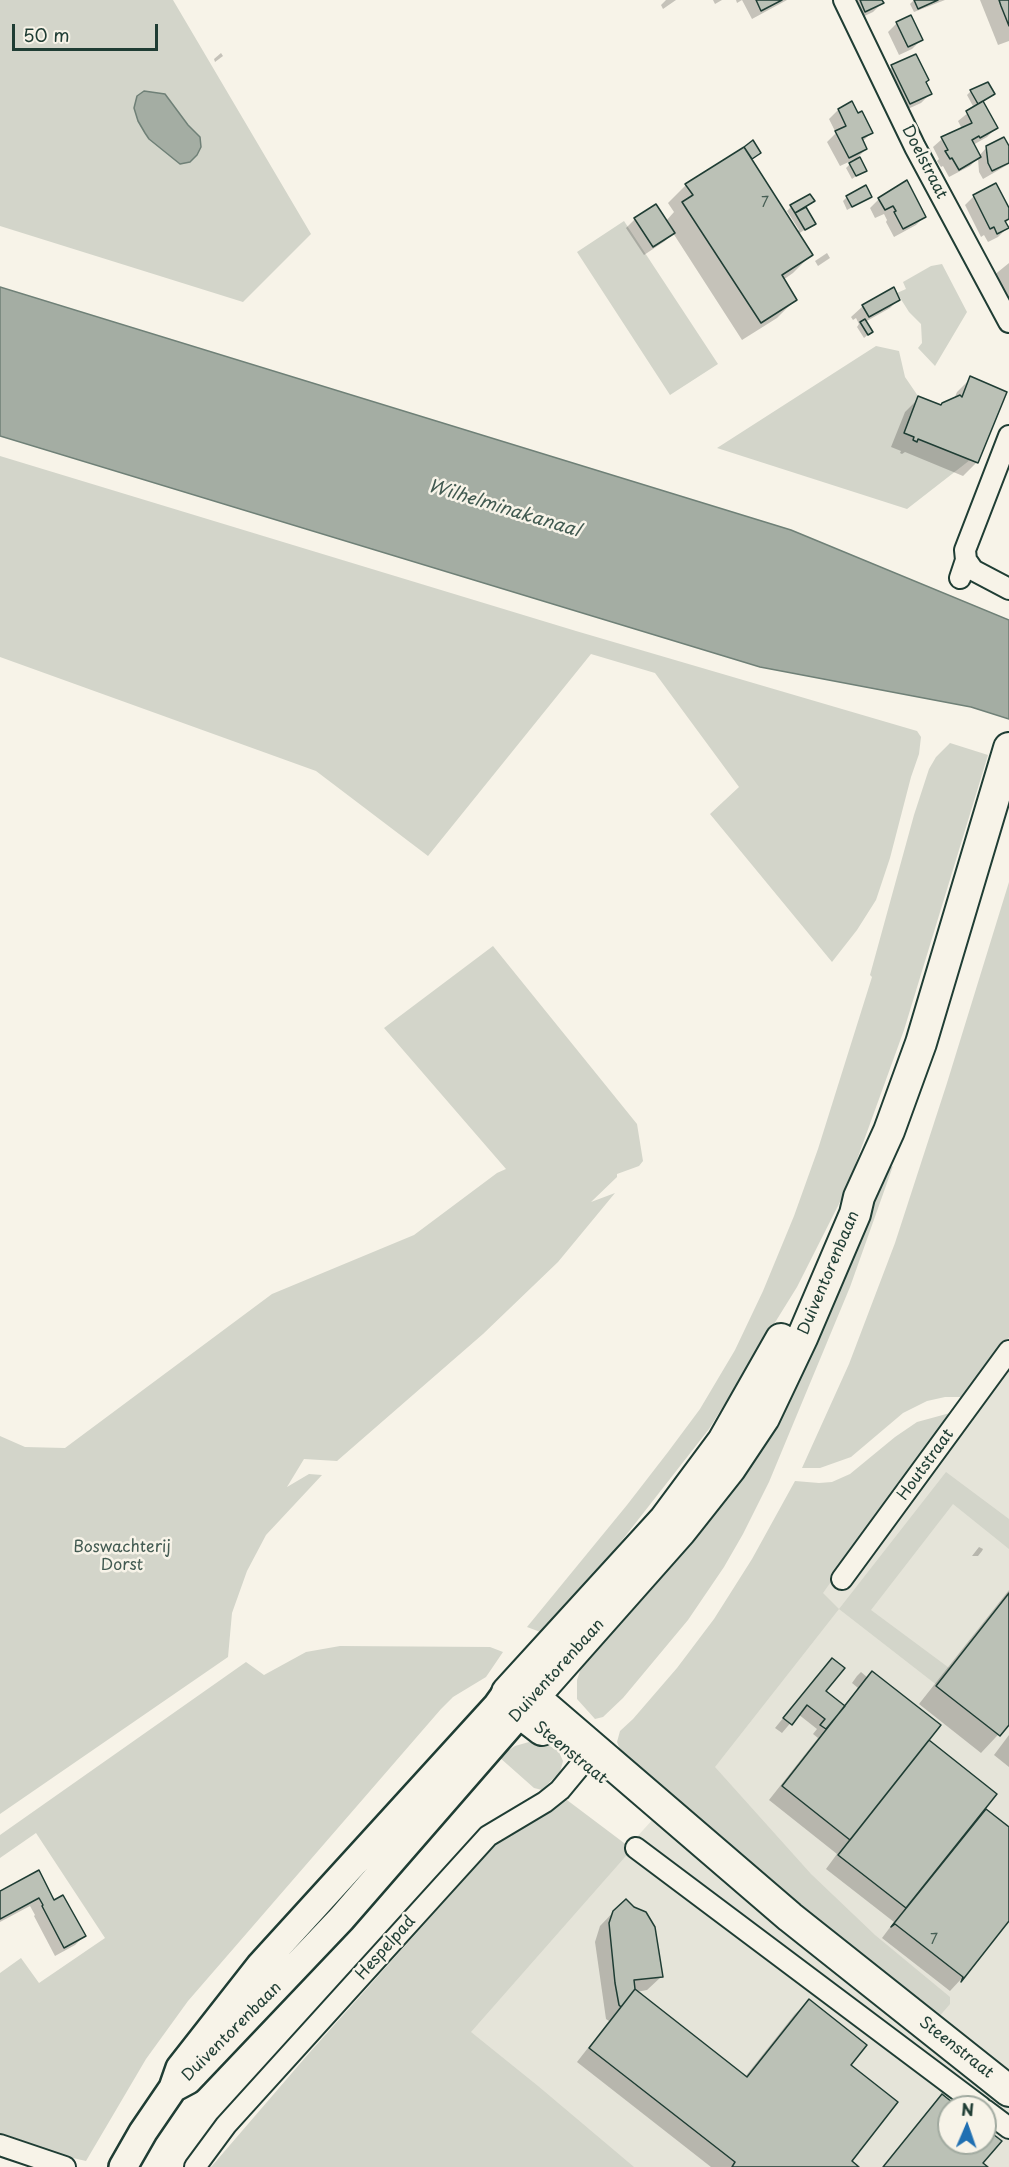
<!DOCTYPE html>
<html>
<head>
<meta charset="utf-8">
<style>
	body { margin:0 }
	#map { position:relative; width:1009px; height:2167px; overflow:hidden; background:#f7f3e8; font-family:"Playpen Sans",sans-serif }
	canvas { display:block }
	.north { position:absolute; left:937px; top:2095px; width:60px; height:60px; box-sizing:border-box; background:#f7f3e8; border:2px solid #a1aaa0; border-radius:50%; rotate:2deg; font-size:16px; font-weight:700; line-height:24px; text-align:center; color:#1f3d34 }
	.north::after { content:''; display:block; margin:auto; width:21px; height:27px; background:#1f6fb2; clip-path:polygon(50% 0,100% 100%,50% 72%,0 100%) }
	.scale { position:absolute; left:12px; top:24px; width:146px; height:27px; box-sizing:border-box; border:3px solid #1f3d34; border-top:0; padding-left:8px; font-size:18px; line-height:21px; white-space:nowrap; color:#1f3d34; -webkit-text-stroke:4px #f7f3e8; paint-order:stroke }
</style>
</head>
<body>
<div id="map">
<canvas width="1009" height="2167"></canvas>
<div class="north">N</div>
<div class="scale">50 m</div>
</div>
<script>
const context = document.querySelector('canvas').getContext('2d');
context.lineJoin = 'round';
function fill(path, color) { context.fillStyle = color; context.fill(path, 'evenodd'); }
const poly = rows => new Path2D(rows.map(r => 'M' + r).join(''));
function stroke(path, color, width, dash) { context.strokeStyle = color; context.lineWidth = width; context.lineCap = dash ? 'butt' : 'round'; context.setLineDash(dash || []); context.stroke(path); }
function label(font, color, halo, rows, align = 'center') {
  context.font = font + ' "Playpen Sans",sans-serif'; context.lineWidth = 5; context.setLineDash([]); context.textBaseline = 'middle'; context.strokeStyle = halo; context.fillStyle = color; for (const [text, x, y, turn = 0] of rows) {
    context.save(); context.translate(x, y); context.rotate((+turn || 0) * Math.PI / 180); context.textAlign = isNaN(turn) ? turn : align; if (halo) context.strokeText(text, 0, 0); context.fillText(text, 0, 0); context.restore();
  }
}
const built = poly([
	[1009,1329,1009,2167,624,2167,460,2031,685,1784],
	[949,2107,985,2107,985,2143,949,2143]
]);
const green = poly([
	[0,0,173,0,311,234,243,302,0,226],
	[624,221,718,364,670,395,577,252],
	[942,264,967,312,935,366,918,348,922,343,921,324,909,312,897,293,906,289,903,282,931,266],
	[876,346,899,351,905,377,918,396,904,433,970,460,907,509,717,448],
	[0,456,576,631,917,731,921,737,919,754,911,777,890,858,876,900,857,930,832,962,710,814,739,787,655,673,591,654,428,856,316,771,0,657],
	[950,743,988,755,904,1030,846,1190,797,1287,709,1429,616,1548,543,1633,527,1627,627,1505,668,1452,700,1409,735,1350,763,1291,794,1216,818,1149,872,977,870,975,914,815,929,769,936,757],
	[1009,882,1009,1337,962,1397,945,1397,927,1401,903,1413,851,1457,820,1468,802,1468,849,1364,895,1243,947,1083],
	[493,946,637,1124,643,1161,639,1166,617,1174,617,1177,591,1202,615,1193,558,1262,483,1334,337,1461,304,1459,287,1487,309,1474,322,1475,266,1535,247,1571,232,1613,228,1657,0,1814,0,1436,25,1447,65,1448,272,1294,414,1235,497,1173,506,1169,384,1028],
	[893,1166,850,1287,769,1482,743,1534,724,1567,688,1620,623,1698,603,1717,595,1719,577,1699,577,1680,582,1665,602,1643,888,1169],
	[950,1413,823,1593,839,1609,946,1472,1009,1519,1009,1549,953,1504,871,1610,960,1676,947,1693,839,1609,715,1767,811,1874,875,1935,950,1997,950,2004,937,2019,794,1911,622,1755,617,1742,620,1731,633,1719,677,1668,714,1619,752,1559,795,1481,819,1483,832,1482,850,1474,895,1437,917,1422],
	[340,1646,490,1647,503,1652,486,1677,453,1697,441,1709,188,2001,146,2059,86,2161,73,2158,0,2133,0,1973,21,1958,39,1983,105,1938,36,1833,0,1858,0,1835,246,1662,264,1675,306,1652],
	[529,1742,543,1743,558,1750,563,1761,560,1772,542,1790,534,1788,499,1757,515,1746],
	[559,1794,632,1849,471,2032,538,2086,634,2167,211,2167,310,2052,480,1862,501,1833]
]);
const water = poly([
	[144,91,165,94,188,125,200,137,201,147,197,155,190,162,180,164,149,139,145,133,138,121,134,108,137,96,144,91],
	[0,287,791,530,1009,620,1009,719,971,707,760,667,0,436,0,287]
]);
const shadow = poly([
	[666,0,676,0,663,9,661,5],
	[713,0,722,0,715,4],
	[736,0,787,0,752,19,742,0,737,3],
	[847,0,880,0,882,3,873,12,856,20],
	[914,0,945,0,914,12,910,4],
	[980,0,1009,0,1009,41,998,45],
	[897,23,921,40,912,49,899,55,888,32],
	[221,53,223,56,215,62,214,59],
	[892,67,930,94,921,103,901,112,883,75],
	[971,91,994,94,982,103,996,128,987,137,973,145,979,156,987,147,1009,150,1009,164,983,179,979,172,978,158,970,166,949,177,943,166,941,167,937,161,939,159,933,147,942,139,962,129,958,121,974,108,967,95],
	[851,103,871,133,862,142,866,149,853,162,865,170,852,179,846,168,855,159,840,166,827,142,836,133,829,119,838,110],
	[753,143,755,156,750,160,796,232,799,230,787,211,791,207,813,201,804,208,814,224,798,234,811,255,793,273,783,280,795,300,777,318,742,340,673,233,665,241,644,255,626,228,635,219,666,221,674,212,668,203,686,185],
	[974,196,1009,211,1009,220,1005,223,1007,228,998,237,988,242,984,235,981,237,965,205],
	[847,197,870,197,847,210,843,201],
	[879,199,924,217,916,225,894,237,886,222,887,220,884,214,875,218,870,208],
	[827,253,830,258,818,266,815,261],
	[1009,263,1009,298,1006,299,993,276],
	[898,300,890,308,865,322,871,332,864,338,857,327,859,324,856,318,853,320,851,317,863,306],
	[971,378,977,462,963,476,905,452,902,454,900,453,901,451,891,447,905,412,919,398,940,407,954,399,957,392],
	[979,1547,983,1549,982,1551,978,1556,972,1556],
	[1009,1590,1009,1723,981,1753,919,1704],
	[823,1669,824,1691,843,1707,858,1688,852,1683,857,1676,861,1672,868,1678,927,1740,983,1809,1009,1829,1009,1919,963,1977,950,1991,882,1938,894,1922,826,1869,837,1854,769,1800,818,1738,813,1734,817,1729,798,1714,782,1733,775,1728],
	[1009,1735,1009,1767,994,1755],
	[38,1872,53,1902,84,1936,75,1945,55,1956,34,1916,35,1915,30,1906,0,1922,0,1892],
	[622,1903,661,1977,647,1990,636,1992,745,2077,795,2014,809,2001,849,2065,849,2161,857,2167,711,2167,577,2062,609,2021,606,2019,595,1942,600,1926],
	[942,2096,956,2107,949,2107,949,2143,985,2143,985,2130,1000,2141,981,2164,985,2167,883,2167,929,2110]
]);
const building = poly([
	[756,0,782,0,761,11,756,0],
	[860,0,882,0,884,3,865,12,860,0],
	[914,0,938,0,918,9,914,0],
	[999,0,1009,0,1009,26,1001,6,999,0],
	[911,15,923,40,908,47,896,22,911,15],
	[916,54,929,80,926,82,932,94,910,104,891,65,916,54],
	[988,82,995,94,978,104,970,90,988,82],
	[852,101,858,113,862,111,873,133,862,138,867,149,849,158,835,131,846,126,838,109,852,101],
	[983,101,998,128,980,138,979,136,972,140,981,157,959,170,952,158,950,159,945,151,948,150,941,137,972,123,966,111,983,101],
	[1004,137,1009,146,1009,163,992,171,988,163,986,146,1004,137],
	[753,140,761,153,752,159,744,147,753,140],
	[744,147,813,255,782,275,797,300,761,323,682,202,693,195,685,184,744,147],
	[860,157,867,171,856,176,849,163,860,157],
	[907,180,926,217,903,229,894,212,896,211,893,206,885,210,878,198,907,180],
	[996,183,1009,208,1009,219,1005,221,1009,228,997,234,994,227,990,229,973,195,996,183],
	[866,185,872,197,852,207,846,196,866,185],
	[810,194,815,201,795,213,790,205,810,194],
	[656,204,675,233,653,247,634,218,656,204],
	[806,207,816,224,805,230,795,213,806,207],
	[894,287,900,300,869,317,862,305,894,287],
	[865,319,873,332,868,335,860,322,865,319],
	[970,376,1007,392,978,463,918,439,917,442,913,440,914,437,904,433,918,396,941,405,942,403,960,395,962,397,970,376],
	[1009,1593,1009,1725,1000,1736,936,1686,1009,1593],
	[832,1658,845,1668,826,1691,845,1706,826,1729,820,1725,825,1719,807,1705,792,1725,783,1718,832,1658],
	[872,1671,941,1725,850,1840,782,1786,872,1671],
	[929,1740,997,1794,906,1908,838,1855,929,1740],
	[986,1809,1009,1827,1009,1921,961,1982,963,1977,895,1924,891,1927,986,1809],
	[39,1870,54,1900,63,1895,86,1936,64,1948,42,1906,43,1905,39,1898,0,1919,0,1891,39,1870],
	[626,1899,634,1907,646,1912,655,1927,663,1977,634,1980,635,1989,621,2007,619,2005,615,1983,609,1923,613,1911,626,1899],
	[635,1989,747,2077,809,1999,867,2045,851,2065,898,2102,852,2161,859,2167,732,2167,735,2162,589,2048,635,1989],
	[942,2094,958,2107,949,2107,949,2143,985,2143,985,2128,1002,2141,983,2163,988,2167,883,2167,942,2094]
]);
const street = poly([
	[844,0,915,147,1009,322],
	[966,560,973,570,1009,589],
	[960,578,966,560,965,550,1009,436],
	[842,1579,1009,1351],
	[636,1848,981,2107],
	[985,2110,1009,2128],
	[0,2145,65,2167],
	[195,2167,226,2125,488,1836,545,1802,560,1790,594,1749]
]);
const secondary = poly([
	[123,2167,143,2132,173,2088,180,2068,260,1966,497,1706,507,1692,534,1697,341,1919,188,2080,173,2088]
]);
const primary = poly([
	[1009,748,921,1043,889,1131,859,1197,855,1214,802,1338,764,1418,730,1469,681,1531,534,1697,790,1917,1009,2091],
	[542,1730,520,1713,507,1692,665,1519,723,1441,781,1339]
]);
const numberNames = [
	["7",765,203],
	["7",934,1940]
];
const streetNames = [
	["Doelstraat",924,162,63],
	["Duiventorenbaan",829,1273,-67],
	["Houtstraat",926,1465,-54],
	["Duiventorenbaan",557,1671,-48],
	["Steenstraat",570,1753,39],
	["Hespelpad",386,1948,-48],
	["Duiventorenbaan",232,2032,-45],
	["Steenstraat",956,2048,38]
];
const parkNames = [
	["Boswachterij",122,1548],
	["Dorst",122,1566]
];
const waterNames = [
	["Wilhelminakanaal",504,509,17]
];
fill(built, '#e5e4d9');
fill(green, '#d3d5ca');
fill(water, '#a4ada3');
stroke(water, '#6f8077', 1.5);
fill(shadow, '#0003');
fill(building, '#bbc1b6');
stroke(building, '#1f3d34', 1.5);
stroke(street, '#1f3d34', 24);
stroke(secondary, '#1f3d34', 32);
stroke(primary, '#1f3d34', 34);
stroke(street, '#f7f3e8', 20);
stroke(secondary, '#f7f3e8', 27);
stroke(primary, '#f7f3e8', 30);
label('14px', '#465e54', null, numberNames);
label('16px', '#1f3d34', '#f7f3e8', streetNames);
label('16px', '#435b52', '#f7f3e8', parkNames);
label('italic 18px', '#405950', '#f7f3e8', waterNames);
</script>
</body>
</html>
